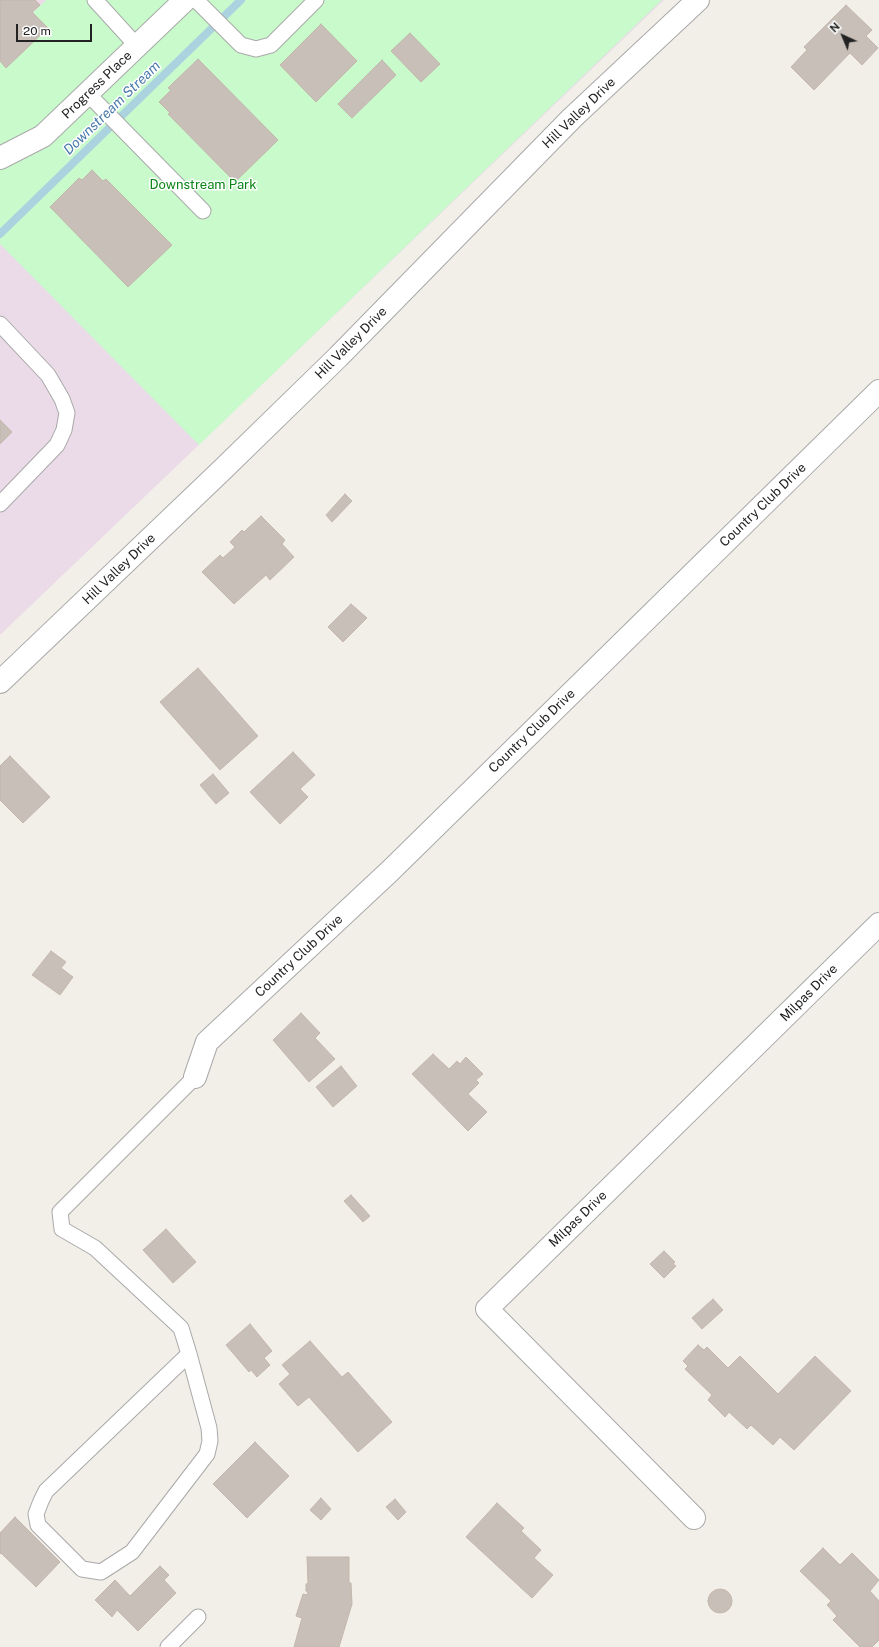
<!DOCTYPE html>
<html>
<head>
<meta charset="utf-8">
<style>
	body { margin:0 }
	#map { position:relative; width:879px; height:1647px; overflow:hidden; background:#f2efe9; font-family:"Public Sans",sans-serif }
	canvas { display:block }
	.north { position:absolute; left:823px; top:16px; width:40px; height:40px; -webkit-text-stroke:3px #fff; paint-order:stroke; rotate:316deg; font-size:11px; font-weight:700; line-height:16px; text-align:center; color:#222 }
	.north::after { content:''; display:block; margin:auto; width:14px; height:18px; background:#222; clip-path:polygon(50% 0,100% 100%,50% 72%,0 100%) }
	.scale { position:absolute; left:16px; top:24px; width:76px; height:18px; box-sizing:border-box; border:2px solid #222; border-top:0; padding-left:5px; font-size:12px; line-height:14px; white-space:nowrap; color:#222; -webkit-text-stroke:3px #fff; paint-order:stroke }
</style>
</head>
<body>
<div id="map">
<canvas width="879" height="1647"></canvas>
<div class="north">N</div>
<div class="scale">20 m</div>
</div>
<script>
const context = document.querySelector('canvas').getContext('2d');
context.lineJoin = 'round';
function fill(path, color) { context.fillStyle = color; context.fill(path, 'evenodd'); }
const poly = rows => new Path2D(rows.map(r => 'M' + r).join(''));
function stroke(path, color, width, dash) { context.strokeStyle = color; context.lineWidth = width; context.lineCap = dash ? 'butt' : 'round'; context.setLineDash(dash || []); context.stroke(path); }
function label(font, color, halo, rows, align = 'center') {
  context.font = font + ' "Public Sans",sans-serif'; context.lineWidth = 3; context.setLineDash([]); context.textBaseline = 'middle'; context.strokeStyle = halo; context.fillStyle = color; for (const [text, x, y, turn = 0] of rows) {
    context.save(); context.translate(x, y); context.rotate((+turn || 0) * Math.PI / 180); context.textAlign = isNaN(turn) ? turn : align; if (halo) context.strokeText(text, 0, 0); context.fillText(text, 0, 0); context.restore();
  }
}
const industrial = poly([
	[0,0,664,0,0,635]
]);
const park = poly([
	[46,0,662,0,199,445,0,244,0,45]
]);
const stream = poly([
	[0,234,241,0]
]);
const building = poly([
	[0,0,35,0,40,5,32,12,48,28,6,68,0,61,0,0],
	[846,5,872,30,866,36,878,48,862,65,850,53,814,90,791,67,807,50,804,47,846,5],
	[321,24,357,61,316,102,280,65,321,24],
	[410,33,440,64,421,82,391,51,410,33],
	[198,59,278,140,235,182,168,114,170,113,159,102,171,90,168,88,198,59],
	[382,60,396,75,352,118,338,104,382,60],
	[92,170,103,181,106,179,172,245,128,287,50,207,79,178,82,180,92,170],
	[0,420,12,432,0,444,0,420],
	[345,494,352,501,332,522,326,515,345,494],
	[261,516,285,540,282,544,294,557,270,580,266,575,234,604,202,572,220,555,223,558,235,547,230,542,242,530,244,532,261,516],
	[351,604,367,618,343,642,328,627,351,604],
	[198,668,258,736,220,770,160,702,198,668],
	[293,752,315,775,300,789,308,797,280,824,250,792,293,752],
	[10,756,50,797,23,823,0,800,0,766,10,756],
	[213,774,229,793,216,804,200,785,213,774],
	[51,951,66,962,61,968,73,977,60,995,32,975,51,951],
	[301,1013,320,1033,315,1038,335,1059,309,1082,273,1040,301,1013],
	[433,1054,449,1069,457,1061,460,1064,466,1057,483,1074,476,1080,479,1083,468,1094,487,1112,468,1131,412,1074,433,1054],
	[341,1066,357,1086,333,1107,316,1087,341,1066],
	[351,1195,370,1216,363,1222,344,1201,351,1195],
	[166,1229,196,1262,173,1283,143,1250,166,1229],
	[664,1251,675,1262,673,1264,676,1266,664,1278,650,1264,664,1251],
	[713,1299,723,1310,702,1329,692,1318,713,1299],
	[250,1324,272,1351,264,1358,270,1365,257,1377,251,1370,249,1372,226,1345,250,1324],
	[310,1341,342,1377,348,1372,392,1422,358,1452,309,1397,298,1406,279,1384,290,1374,282,1365,310,1341],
	[698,1345,704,1350,707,1347,728,1368,740,1356,778,1394,815,1356,851,1391,794,1450,780,1437,773,1445,751,1425,747,1429,729,1412,725,1417,708,1400,712,1395,685,1369,688,1366,683,1361,698,1345],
	[255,1442,289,1476,247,1518,213,1484,255,1442],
	[321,1498,331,1509,321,1520,310,1510,321,1498],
	[395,1499,406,1512,398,1520,386,1507,395,1499],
	[497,1503,524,1528,521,1531,541,1550,534,1558,553,1575,532,1598,466,1537,497,1503],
	[15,1517,60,1562,36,1587,1,1553,0,1554,0,1533,15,1517],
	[823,1548,840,1565,852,1553,879,1580,870,1591,879,1601,879,1640,872,1647,860,1647,833,1620,837,1616,827,1605,831,1601,800,1571,823,1548],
	[307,1557,349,1557,349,1583,351,1583,352,1604,339,1647,294,1647,302,1618,296,1616,303,1594,307,1595,308,1592,306,1591,306,1584,308,1583,307,1557],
	[160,1566,169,1575,164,1580,176,1593,138,1631,117,1610,112,1617,95,1600,115,1580,130,1596,160,1566],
	'708 1601a12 12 0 1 1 24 0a12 12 0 1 1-24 0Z'
]);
const lane = poly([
	[95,0,137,46],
	[196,0,241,45,256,49,271,45,316,0],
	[88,94,203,211],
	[0,324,48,375,62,399,67,413,64,430,57,445,0,504],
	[189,1354,46,1491,41,1501,36,1514,38,1525,82,1569,101,1572,132,1552,207,1454,210,1441,209,1428,189,1354,181,1328,95,1248,62,1229,60,1212,195,1077],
	[168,1647,198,1617]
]);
const street = poly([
	[0,158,43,136,185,0],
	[0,682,221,471,338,357,572,118,698,0],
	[195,1077,207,1042,390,871,879,391],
	[694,1518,487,1309,879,924]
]);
const streetNames = [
	["Progress Place",97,85,-44],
	["Hill Valley Drive",579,113,-44],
	["Hill Valley Drive",351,343,-45],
	["Country Club Drive",763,505,-44],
	["Hill Valley Drive",119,569,-44],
	["Country Club Drive",532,731,-44],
	["Country Club Drive",299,956,-43],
	["Milpas Drive",809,993,-45],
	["Milpas Drive",578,1219,-44]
];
const parkNames = [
	["Downstream Park",203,185]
];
const waterNames = [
	["Downstream Stream",112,108,-44]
];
fill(industrial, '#ebdbe8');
fill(park, '#c8facc');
stroke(stream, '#aad3df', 8);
fill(building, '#c7bfb8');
stroke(building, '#c4b6ab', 1);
stroke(lane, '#a9a9a9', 17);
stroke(street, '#a9a9a9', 24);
stroke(lane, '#fff', 15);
stroke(street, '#fff', 22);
label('13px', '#222', '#fff', streetNames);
label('13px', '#0c8416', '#fff', parkNames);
label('italic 14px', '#4a7aab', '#fff', waterNames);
</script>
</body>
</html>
